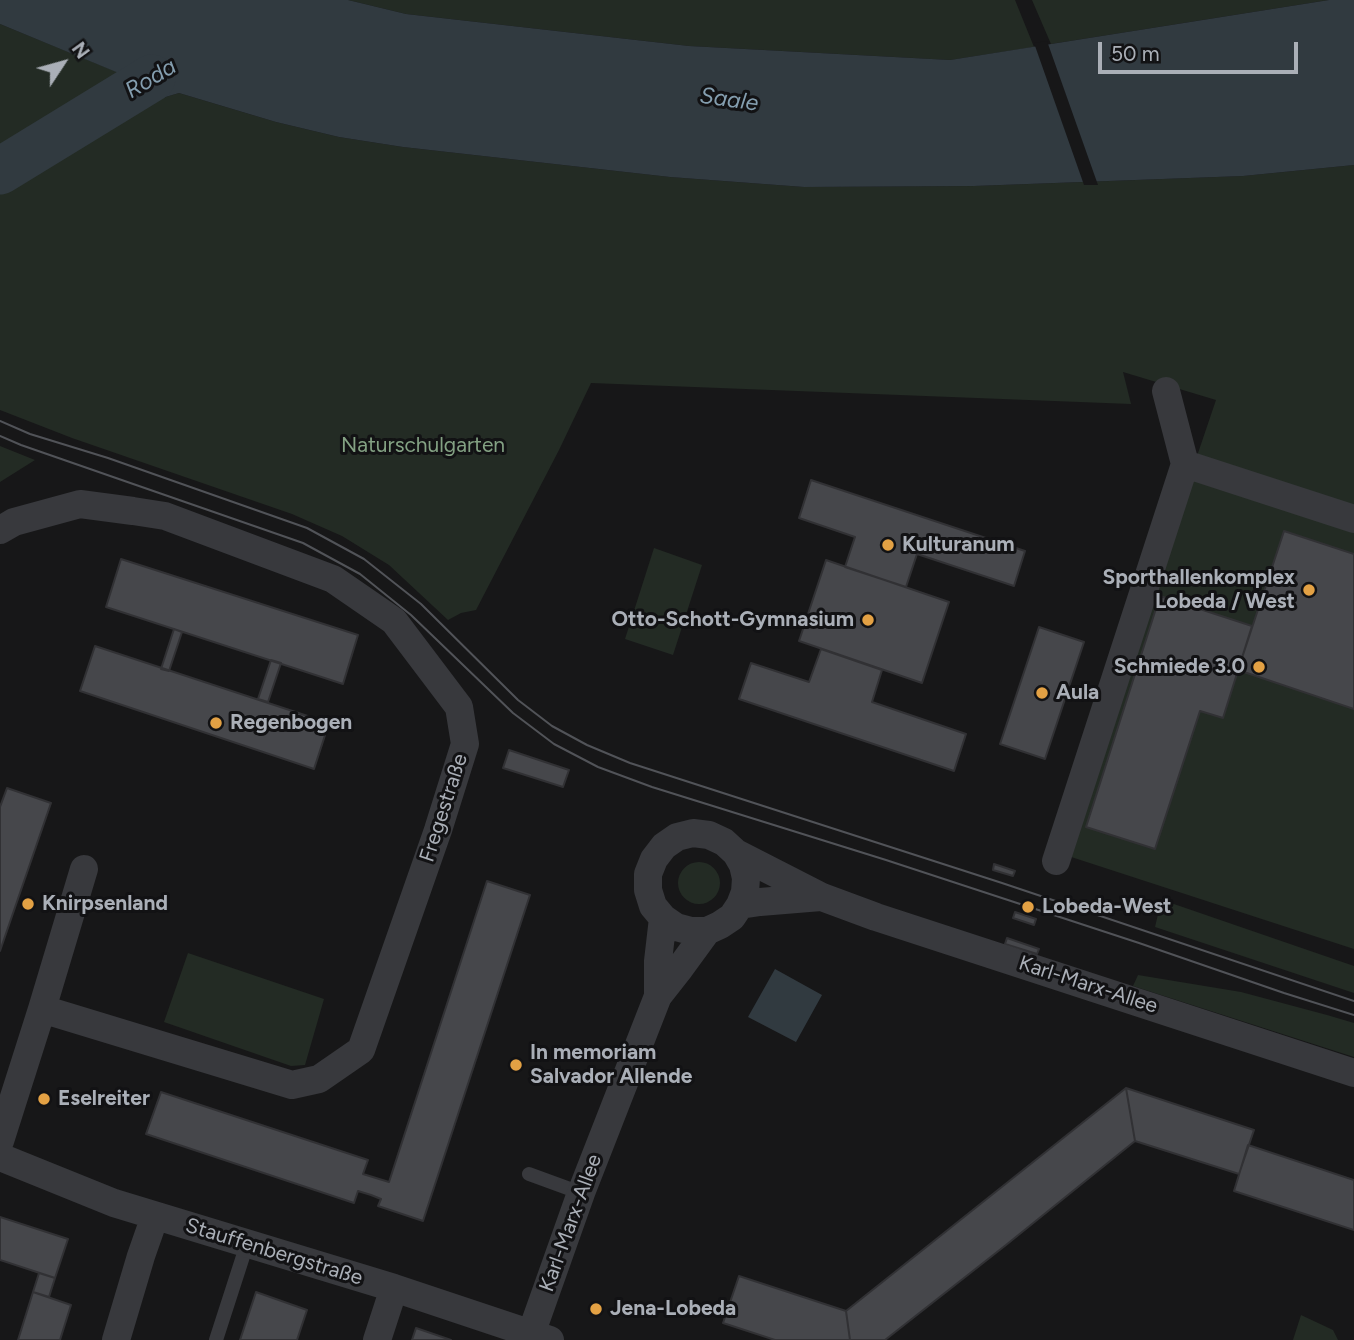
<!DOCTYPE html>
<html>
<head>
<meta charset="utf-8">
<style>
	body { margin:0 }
	#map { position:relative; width:1354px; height:1340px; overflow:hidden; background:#171718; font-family:Figtree,sans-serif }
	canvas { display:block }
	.north { position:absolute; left:28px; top:28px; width:70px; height:70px; -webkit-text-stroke:5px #121214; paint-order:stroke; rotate:54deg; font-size:19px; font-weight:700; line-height:28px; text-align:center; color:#aaafb7 }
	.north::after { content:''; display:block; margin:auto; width:24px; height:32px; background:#aaafb7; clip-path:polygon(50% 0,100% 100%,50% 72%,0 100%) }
	.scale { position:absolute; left:1098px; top:42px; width:200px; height:32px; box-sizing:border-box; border:4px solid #aaafb7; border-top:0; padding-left:9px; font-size:21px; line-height:24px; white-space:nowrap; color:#aaafb7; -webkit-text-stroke:5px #121214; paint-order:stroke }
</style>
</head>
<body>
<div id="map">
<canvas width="1354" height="1340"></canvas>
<div class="north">N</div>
<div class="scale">50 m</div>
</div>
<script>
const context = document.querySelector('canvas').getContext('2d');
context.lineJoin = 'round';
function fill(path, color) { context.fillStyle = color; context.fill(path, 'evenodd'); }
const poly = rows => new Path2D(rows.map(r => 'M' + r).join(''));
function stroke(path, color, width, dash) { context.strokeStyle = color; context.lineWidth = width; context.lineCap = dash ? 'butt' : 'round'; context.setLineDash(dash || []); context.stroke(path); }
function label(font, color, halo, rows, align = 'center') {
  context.font = font + ' Figtree,sans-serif'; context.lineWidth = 6; context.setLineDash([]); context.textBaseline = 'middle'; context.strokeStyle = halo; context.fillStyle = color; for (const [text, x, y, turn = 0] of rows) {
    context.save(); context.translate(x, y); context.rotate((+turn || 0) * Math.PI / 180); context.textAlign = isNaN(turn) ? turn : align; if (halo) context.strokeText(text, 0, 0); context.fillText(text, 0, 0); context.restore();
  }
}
const green = poly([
	[348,0,1015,0,1034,47,950,60,689,46,406,14],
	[1032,0,1329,0,1051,44],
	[0,24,122,74,74,109,115,112,179,93,276,122,339,137,403,147,670,177,804,187,974,186,1243,176,1354,165,1354,949,1062,854,1216,400,1123,372,1131,404,591,383,559,450,476,610,461,613,448,620,389,565,342,536,292,514,72,438,0,410],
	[0,446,35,460,0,482],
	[654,548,702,565,673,655,625,639],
	'678 883a21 21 0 1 1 42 0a21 21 0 1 1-42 0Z',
	[1171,903,1354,966,1354,993,1155,927,1159,910],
	[188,953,324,999,305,1065,291,1066,164,1022],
	[1138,975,1241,992,1327,1015,1354,1023,1354,1057,1133,986],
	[1301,1315,1333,1330,1338,1340,1293,1340]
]);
const water = poly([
	[0,0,348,0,406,14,689,46,950,60,1329,0,1354,0,1354,165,1243,176,974,186,804,187,670,177,403,147,339,137,276,122,179,93,115,112,73,109,121,74,0,24],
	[775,969,822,995,796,1042,748,1017]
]);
const pier = poly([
	[1047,41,1098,185,1084,185,1034,43]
]);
const river = poly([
	[0,171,152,78]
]);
const building = poly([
	[811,480,1025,551,1014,586,917,554,906,587,845,567,855,537,799,518,811,480],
	[1284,531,1354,554,1354,709,1238,670,1284,531],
	[121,559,358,635,343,684,106,607,121,559],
	[826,560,949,602,922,683,799,641,826,560],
	[1160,596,1252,626,1223,718,1200,711,1155,849,1086,827,1160,596],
	[1039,627,1084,642,1045,759,1000,744,1039,627],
	[174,629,182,632,169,671,161,669,174,629],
	[95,646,329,723,314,769,80,691,95,646],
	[821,649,882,670,872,702,966,734,954,771,739,699,751,663,809,682,821,649],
	[271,660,281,663,268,702,258,699,271,660],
	[509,750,569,770,563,787,503,768,509,750],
	[7,788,51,803,0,951,0,807,7,788],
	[994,864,1015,871,1013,876,993,870,994,864],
	[487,881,530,895,423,1221,378,1206,381,1199,371,1195,358,1191,354,1203,146,1134,161,1092,368,1160,363,1174,389,1182,487,881],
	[1015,912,1036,919,1034,925,1013,918,1015,912],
	[1007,938,1039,949,1037,954,1005,944,1007,938],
	[1126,1088,1135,1141,1006,1245,885,1340,850,1340,846,1311,1126,1088],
	[1126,1088,1254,1130,1239,1174,1135,1141,1126,1088],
	[1248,1145,1354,1180,1354,1230,1234,1191,1248,1145],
	[0,1217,68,1239,55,1278,0,1260,0,1217],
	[39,1273,55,1278,49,1297,33,1292,39,1273],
	[739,1276,846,1311,850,1340,775,1340,723,1323,739,1276],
	[33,1292,71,1305,60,1340,18,1340,33,1292],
	[256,1292,307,1310,297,1340,240,1340,256,1292],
	[416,1328,451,1340,412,1340,416,1328]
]);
const lane = poly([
	[529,1174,581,1193],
	[216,1340,247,1244]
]);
const street = poly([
	[1166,391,1185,464,1354,519],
	[0,530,14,522,80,504,133,511,165,516,333,579,394,621,459,707,465,744,438,830,361,1050,319,1079,292,1085,42,1009],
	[736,853,743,865,746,878,745,892,740,905,732,917,720,925,707,931,691,931,676,927,663,918,653,906,648,890,648,874,654,859,664,846,677,837,693,833,709,835,724,842,736,853,822,897,876,917,1354,1073],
	[1056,861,1185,464],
	[740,905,760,902,821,897],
	[658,996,658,961,663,918],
	[0,1141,42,1009,84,869],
	[0,1157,114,1203,394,1288,550,1340],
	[531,1334,581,1193,658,996,680,968,707,931],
	[116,1340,141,1256,155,1216],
	[377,1340,394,1288]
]);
const tram = poly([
	[0,421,30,434,108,458,307,528,364,559,421,604,518,700,552,726,587,745,630,763,1002,883,1354,1001],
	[0,436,21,445,303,543,360,574,411,615,513,713,554,744,598,767,652,787,886,860,1139,943,1284,993,1354,1015]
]);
const markers = [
	[888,545,7,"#e3a144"],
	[1309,590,7,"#e3a144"],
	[868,620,7,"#e3a144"],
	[1259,667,7,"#e3a144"],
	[1042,693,7,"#e3a144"],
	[216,723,7,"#e3a144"],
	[28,904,7,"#e3a144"],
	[1028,907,7,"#e3a144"],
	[516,1065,7,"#e3a144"],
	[44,1099,7,"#e3a144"],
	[596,1309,7,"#e3a144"]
];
const parkNames = [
	["Naturschulgarten",423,446]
];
const poiNames = [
	["Kulturanum",902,545],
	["Sporthallenkomplex",1295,578,"right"],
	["Lobeda / West",1295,602,"right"],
	["Otto-Schott-Gymnasium",854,620,"right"],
	["Schmiede 3.0",1245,667,"right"],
	["Aula",1056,693],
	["Regenbogen",230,723],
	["Knirpsenland",42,904],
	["Lobeda-West",1042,907],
	["In memoriam",530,1053],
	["Salvador Allende",530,1077],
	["Eselreiter",58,1099],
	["Jena-Lobeda",610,1309]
];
const streetNames = [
	["Fregestraße",444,808,-72],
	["Karl-Marx-Allee",1088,985,18],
	["Karl-Marx-Allee",571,1223,-70],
	["Stauffenbergstraße",274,1252,17]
];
const waterNames = [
	["Roda",151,79,-31],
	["Saale",729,100,8]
];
fill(green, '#232b24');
fill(water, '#313a40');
fill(pier, '#171718');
stroke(river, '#313a40', 47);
fill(building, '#46474b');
stroke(building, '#313134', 2);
stroke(lane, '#38393d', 14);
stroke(street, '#38393d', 28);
stroke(tram, '#515358', 2);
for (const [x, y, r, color] of markers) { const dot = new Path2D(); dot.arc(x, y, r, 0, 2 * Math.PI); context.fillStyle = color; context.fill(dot); stroke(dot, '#121214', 2.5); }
label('21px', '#83a183', '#121214', parkNames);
label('bold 21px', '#aaafb7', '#121214', poiNames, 'left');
label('21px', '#aaafb7', '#121214', streetNames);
label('italic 23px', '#849eaf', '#121214', waterNames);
</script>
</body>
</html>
